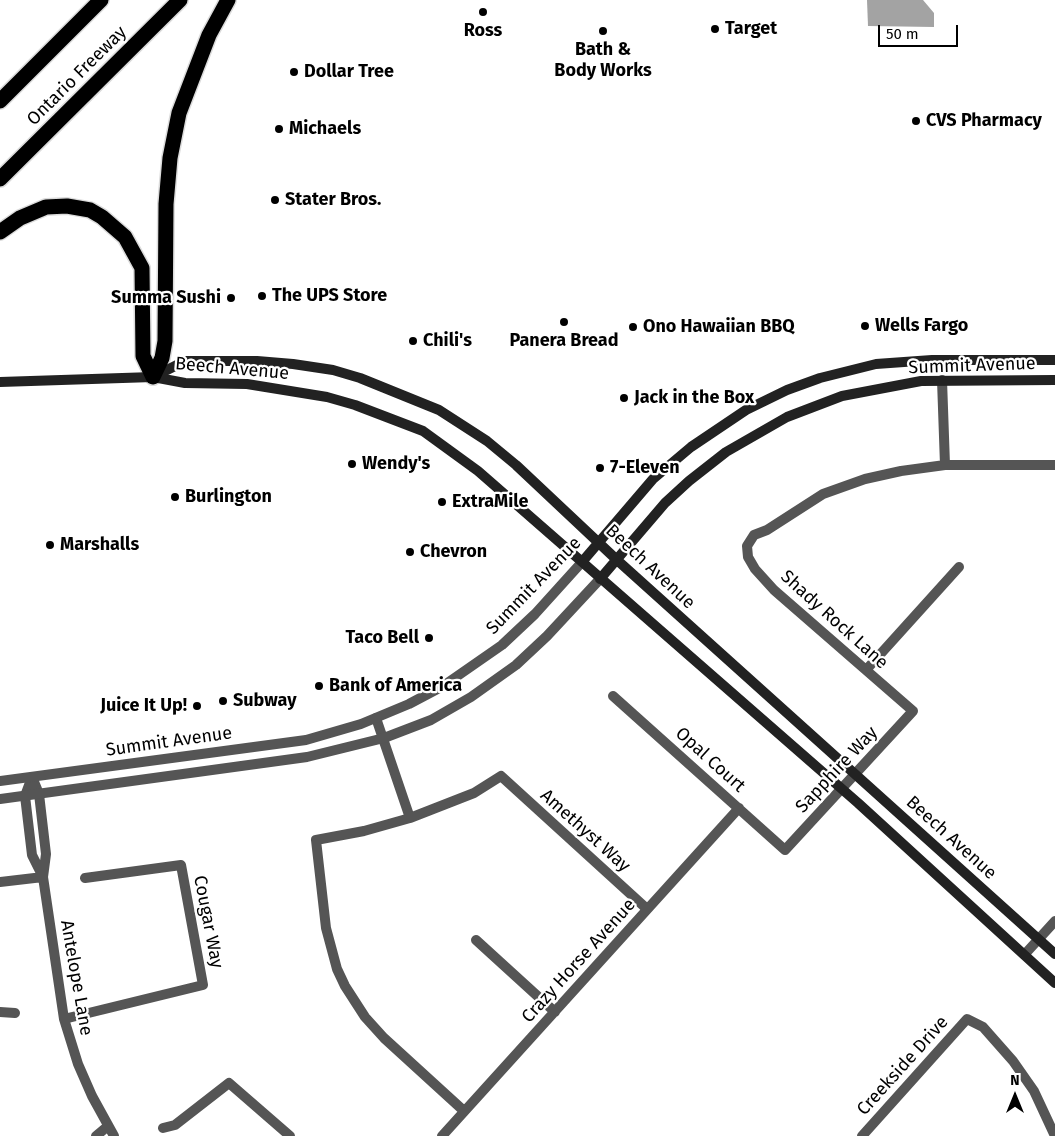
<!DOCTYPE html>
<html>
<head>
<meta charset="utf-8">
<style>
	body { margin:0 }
	#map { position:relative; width:1055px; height:1136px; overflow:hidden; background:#fff; font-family:"Fira Sans",sans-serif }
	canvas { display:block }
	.north { position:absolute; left:990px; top:1071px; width:50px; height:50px; -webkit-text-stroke:4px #fff; paint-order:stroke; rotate:0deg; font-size:14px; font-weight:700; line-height:20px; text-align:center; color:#000 }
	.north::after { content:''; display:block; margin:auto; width:18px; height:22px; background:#000; clip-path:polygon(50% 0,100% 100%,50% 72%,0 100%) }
	.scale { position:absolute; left:878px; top:25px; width:80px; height:22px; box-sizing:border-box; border:2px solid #000; border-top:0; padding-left:6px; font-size:15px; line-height:18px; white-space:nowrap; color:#000; -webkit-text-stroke:4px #fff; paint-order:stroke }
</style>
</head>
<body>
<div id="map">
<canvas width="1055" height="1136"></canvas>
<div class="north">N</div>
<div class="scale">50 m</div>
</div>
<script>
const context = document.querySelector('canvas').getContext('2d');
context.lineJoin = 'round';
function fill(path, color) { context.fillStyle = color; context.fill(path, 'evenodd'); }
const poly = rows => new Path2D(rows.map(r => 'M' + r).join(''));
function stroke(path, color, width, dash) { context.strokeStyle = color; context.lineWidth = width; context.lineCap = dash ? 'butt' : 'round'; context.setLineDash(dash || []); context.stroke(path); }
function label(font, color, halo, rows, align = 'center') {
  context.font = font + ' "Fira Sans",sans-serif'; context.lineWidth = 4.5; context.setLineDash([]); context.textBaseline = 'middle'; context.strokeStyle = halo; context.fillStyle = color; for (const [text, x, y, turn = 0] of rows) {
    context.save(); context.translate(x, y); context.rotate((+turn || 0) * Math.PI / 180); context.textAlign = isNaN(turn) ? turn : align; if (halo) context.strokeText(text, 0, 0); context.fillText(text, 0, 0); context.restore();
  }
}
const water = poly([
	[867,0,923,0,934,13,934,27,868,26]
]);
const minor = poly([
	[942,380,945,465],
	[866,670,959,567],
	[613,696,785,850,913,711,774,590,755,569,748,557,747,546,754,535,767,530,823,494,865,479,901,471,945,465,1055,465],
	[376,718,410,818],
	[32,777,39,794,46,854,43,877,64,1019,78,1064,92,1096,114,1136],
	[32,777,25,796,32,855,43,877],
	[0,882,43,877],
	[476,940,555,1012],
	[1025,954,1055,921],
	[0,1012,15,1013],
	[64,1019,203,985,181,865,85,878],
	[464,1111,384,1038,365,1017,345,986,337,969,326,928,316,840,364,831,410,818,474,793,501,776,647,909],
	[163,1128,175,1125,229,1083,290,1136],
	[96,1136,108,1126],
	[442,1136,739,808],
	[862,1136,967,1019,983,1027,1013,1061,1034,1091,1055,1136]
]);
const tertiary = poly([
	[0,781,306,740,361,724,409,704,443,686,502,645,535,614,582,562],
	[0,799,307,757,384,738,431,720,471,697,516,665,547,636,600,579]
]);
const secondary = poly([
	[153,377,185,361,257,361,293,364,333,370,360,378,439,410,487,441,516,465,617,560,1055,954],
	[0,382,153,377,185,383,247,384,327,397,355,405,423,431,478,471,858,803,1055,983],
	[582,562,653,479,691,447,746,410,787,390,820,378,876,364,932,360,1055,360],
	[600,579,665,503,689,481,726,452,787,417,842,396,921,381,1055,380]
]);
const motorway = poly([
	[0,101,101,0],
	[0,179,180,0],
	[0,232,20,218,46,207,67,206,90,210,102,217,125,237,142,268,143,356,153,377],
	[153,377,162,358,165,341,166,204,170,158,179,113,209,35,228,0]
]);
const markers = [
	[483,12,5,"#000"],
	[715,29,5,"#000"],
	[603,31,5,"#000"],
	[294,72,5,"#000"],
	[916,121,5,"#000"],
	[279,129,5,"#000"],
	[275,200,5,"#000"],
	[262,296,5,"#000"],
	[231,298,5,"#000"],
	[564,322,5,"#000"],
	[865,326,5,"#000"],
	[633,327,5,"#000"],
	[413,341,5,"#000"],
	[624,398,5,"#000"],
	[352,464,5,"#000"],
	[600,468,5,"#000"],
	[175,497,5,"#000"],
	[442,502,5,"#000"],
	[50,545,5,"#000"],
	[410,552,5,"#000"],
	[429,638,5,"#000"],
	[319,686,5,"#000"],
	[223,701,5,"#000"],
	[197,706,5,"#000"]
];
const poiNames = [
	["Target",725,29],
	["Ross",483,31,"center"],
	["Bath &",603,50,"center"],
	["Body Works",603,71,"center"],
	["Dollar Tree",304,72],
	["CVS Pharmacy",926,121],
	["Michaels",289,129],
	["Stater Bros.",285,200],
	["The UPS Store",272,296],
	["Summa Sushi",221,298,"right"],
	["Wells Fargo",875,326],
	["Ono Hawaiian BBQ",643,327],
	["Chili's",423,341],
	["Panera Bread",564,341,"center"],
	["Jack in the Box",634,398],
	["Wendy's",362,464],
	["7-Eleven",610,468],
	["Burlington",185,497],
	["ExtraMile",452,502],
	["Marshalls",60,545],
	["Chevron",420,552],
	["Taco Bell",419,638,"right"],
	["Bank of America",329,686],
	["Subway",233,701],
	["Juice It Up!",187,706,"right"]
];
const streetNames = [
	["Ontario Freeway",77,76,-45],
	["Summit Avenue",972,366,-2],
	["Beech Avenue",232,369,5],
	["Beech Avenue",650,567,43],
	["Summit Avenue",534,586,-46],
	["Shady Rock Lane",834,620,42],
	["Summit Avenue",169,742,-8],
	["Opal Court",710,760,42],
	["Sapphire Way",837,770,-47],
	["Amethyst Way",585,831,42],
	["Beech Avenue",951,838,42],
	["Cougar Way",208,922,79],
	["Crazy Horse Avenue",579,961,-48],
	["Antelope Lane",76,978,80],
	["Creekside Drive",903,1066,-48]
];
fill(water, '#a3a3a3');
stroke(motorway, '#dbdbdb', 18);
stroke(minor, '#555', 10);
stroke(tertiary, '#555', 10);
stroke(secondary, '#222', 10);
stroke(motorway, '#000', 15);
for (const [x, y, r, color] of markers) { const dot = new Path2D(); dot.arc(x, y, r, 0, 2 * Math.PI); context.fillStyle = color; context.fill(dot); stroke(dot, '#fff', 2); }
label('bold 18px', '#000', '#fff', poiNames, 'left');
label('18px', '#000', '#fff', streetNames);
</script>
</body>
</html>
